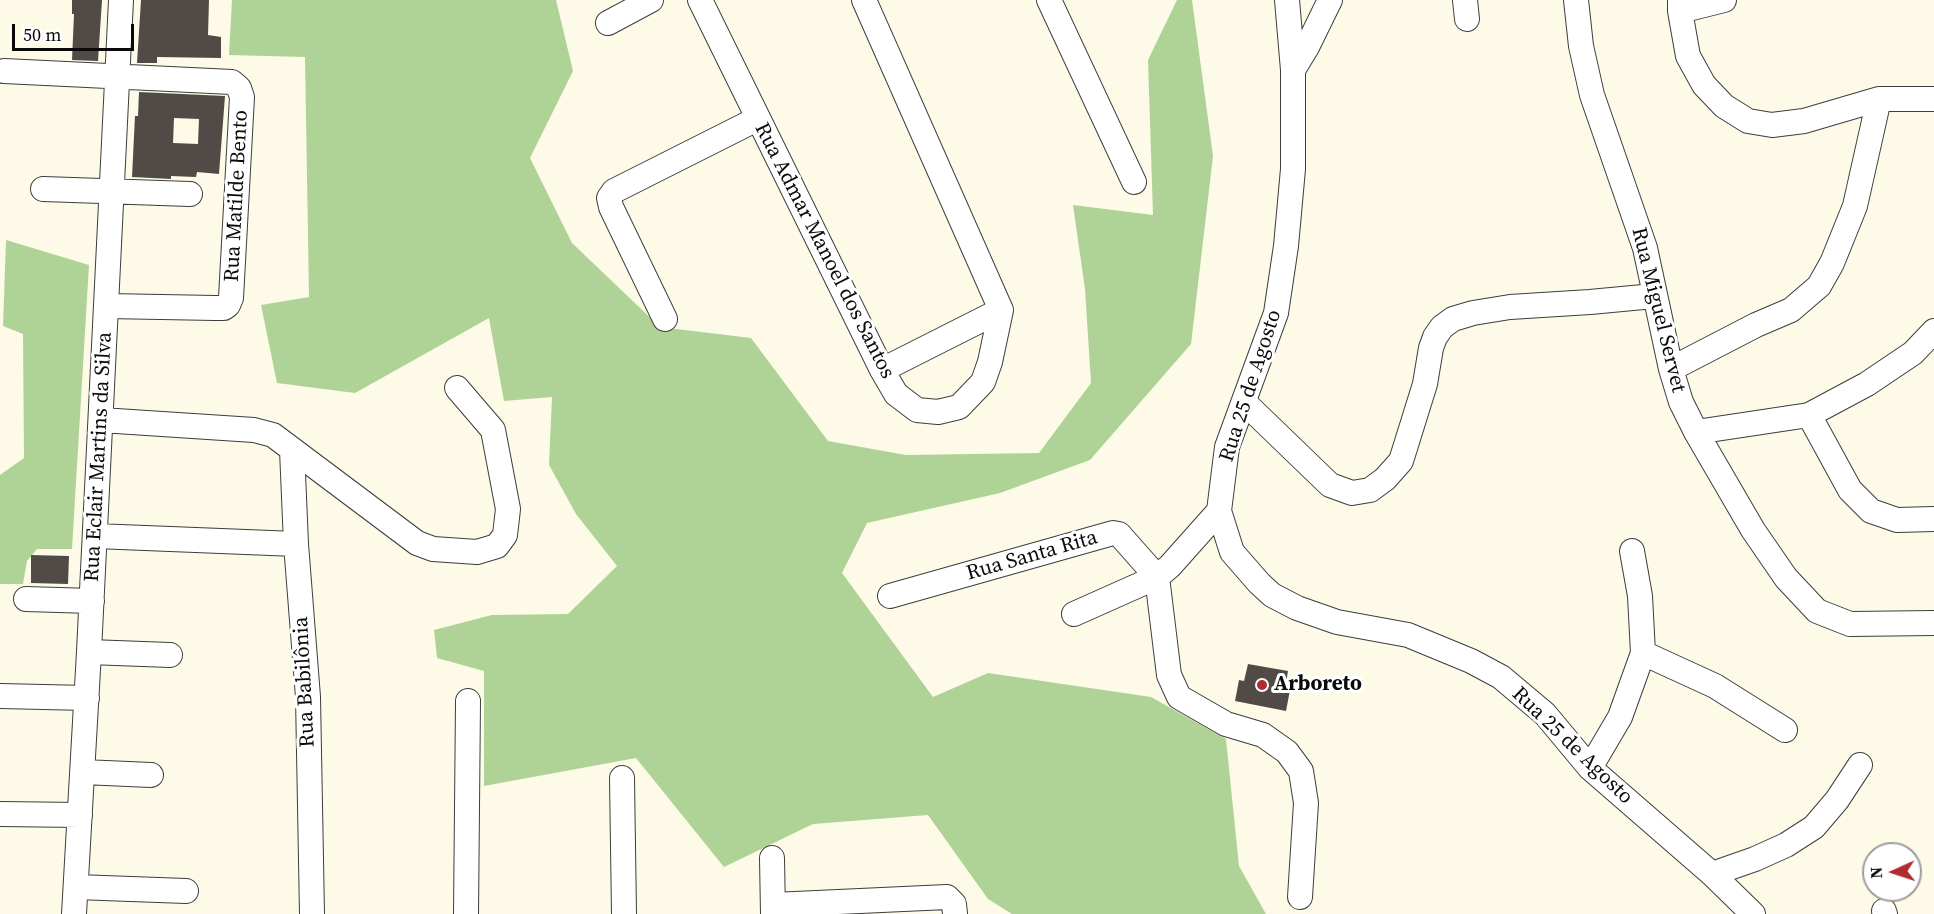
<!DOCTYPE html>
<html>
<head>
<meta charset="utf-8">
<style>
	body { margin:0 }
	#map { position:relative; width:1934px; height:914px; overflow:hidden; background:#fdfae8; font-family:"Source Serif 4",serif }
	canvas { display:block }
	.north { position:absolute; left:1862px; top:842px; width:60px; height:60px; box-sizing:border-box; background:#fff; border:2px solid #9d9d9d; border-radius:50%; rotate:267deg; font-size:16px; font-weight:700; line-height:24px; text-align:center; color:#0a0a0a }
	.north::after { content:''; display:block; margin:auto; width:21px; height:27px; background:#ae2d2e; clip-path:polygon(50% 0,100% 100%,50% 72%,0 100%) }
	.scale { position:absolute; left:12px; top:24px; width:122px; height:27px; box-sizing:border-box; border:3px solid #0a0a0a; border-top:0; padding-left:8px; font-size:18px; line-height:21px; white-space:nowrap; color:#0a0a0a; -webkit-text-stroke:4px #fff; paint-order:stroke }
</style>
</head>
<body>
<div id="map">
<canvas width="1934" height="914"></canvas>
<div class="north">N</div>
<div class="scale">50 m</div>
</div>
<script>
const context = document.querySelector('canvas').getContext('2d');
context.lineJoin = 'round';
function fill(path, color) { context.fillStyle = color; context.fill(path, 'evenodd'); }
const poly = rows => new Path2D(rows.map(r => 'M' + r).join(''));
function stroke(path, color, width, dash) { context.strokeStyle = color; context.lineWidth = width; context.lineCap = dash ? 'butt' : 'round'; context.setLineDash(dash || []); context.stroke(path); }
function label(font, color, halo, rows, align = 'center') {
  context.font = font + ' "Source Serif 4",serif'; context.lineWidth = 6; context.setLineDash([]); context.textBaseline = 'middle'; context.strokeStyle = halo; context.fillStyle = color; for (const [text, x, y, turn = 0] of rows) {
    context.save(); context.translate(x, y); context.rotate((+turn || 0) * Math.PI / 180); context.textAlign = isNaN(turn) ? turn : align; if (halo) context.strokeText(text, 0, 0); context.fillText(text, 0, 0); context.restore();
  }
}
const forest = poly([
	[232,0,556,0,573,71,530,158,572,243,660,327,751,338,828,441,906,455,1039,453,1091,383,1085,289,1073,205,1153,215,1148,60,1177,0,1192,0,1213,156,1191,344,1090,460,1000,493,867,523,842,573,933,697,988,673,1151,697,1226,739,1239,866,1266,914,1012,914,988,899,928,815,813,824,724,867,636,758,484,786,484,671,437,658,434,630,492,615,568,614,617,566,576,514,549,465,552,397,504,401,489,318,355,393,277,383,261,305,309,297,305,57,229,55],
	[6,240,89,265,72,549,37,549,27,561,23,584,0,584,0,475,24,458,23,334,3,326]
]);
const building = poly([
	[72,0,102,0,98,61,72,60,74,14,72,14],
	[141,0,209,0,208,35,221,37,221,58,157,57,157,63,137,63],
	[139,92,225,96,219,174,197,172,196,177,171,176,171,179,132,177,135,116,138,116],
	[174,118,199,119,198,144,173,143],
	[31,555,69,556,68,584,31,583],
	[1248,664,1288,671,1285,689,1290,690,1286,711,1235,701,1239,680,1244,681]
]);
const minor = poly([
	[700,0,882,370,896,394,917,410,938,412,959,407,983,382,990,362,1001,310,864,0],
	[1049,0,1134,182],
	[1287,0,1293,70,1293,169,1286,246,1276,313,1227,447,1219,511,1232,552,1259,583,1272,595,1297,608,1337,622,1408,635,1471,661,1501,677,1545,714,1590,768,1712,874,1753,914],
	[1465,0,1467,19],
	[1576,0,1581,46,1592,95,1645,248,1671,369,1681,402,1696,432,1753,530,1786,578,1817,611,1850,624,1934,623],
	[1680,0,1680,11,1688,56,1704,85,1724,106,1748,121,1772,125,1804,121,1879,99,1934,99],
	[1680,11,1724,0],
	[608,23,651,0],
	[1293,70,1307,47,1330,0],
	[4,71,232,82,239,88,242,97,231,298,228,305,224,308,215,308,107,306],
	[43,189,190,194],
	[665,319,611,207,609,198,614,191,757,119],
	[1671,369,1756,325,1791,310,1819,286,1832,263,1855,206,1879,99],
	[882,370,1001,310],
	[1244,402,1330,485,1352,493,1370,490,1385,479,1401,461,1425,384,1431,348,1435,337,1442,327,1453,319,1473,313,1510,307,1590,302,1654,296],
	[1809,415,1850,490,1871,511,1897,520,1934,519],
	[101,420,254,430,273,435,417,543,433,549,477,552,497,546,505,535,508,509,493,430,457,388],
	[1696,432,1809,415,1867,384,1913,353,1934,331],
	[292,450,296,544,308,697,312,914],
	[95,536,296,544],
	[890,596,1113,533,1119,534,1157,577,1169,675,1179,697,1226,724,1263,735,1287,752,1301,771,1306,803,1300,897],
	[26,599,92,601],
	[1074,614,1157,577,1170,566,1219,511],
	[89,652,170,655],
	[1643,653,1715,686,1785,730],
	[0,696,87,698],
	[1590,768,1620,717,1643,653,1640,596,1632,551],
	[83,772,151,775],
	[622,778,624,914],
	[0,814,80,815],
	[772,858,773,914],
	[1712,874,1755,859,1786,845,1814,827,1837,800,1860,765],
	[76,887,186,891],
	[773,905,947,897,954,904,955,914],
	[1884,911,1885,914],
	[74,914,89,652,121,0],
	[466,914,468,701]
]);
const markers = [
	[1262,685,6,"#ae2d2e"]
];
const streetNames = [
	["Rua Matilde Bento",237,196,-87],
	["Rua Admar Manoel dos Santos",824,251,63],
	["Rua Miguel Servet",1658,310,76],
	["Rua 25 de Agosto",1251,386,-72],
	["Rua Eclair Martins da Silva",99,457,-87],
	["Rua Santa Rita",1032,556,-16],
	["Rua Babilônia",305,682,-93],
	["Rua 25 de Agosto",1572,746,44]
];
const poiNames = [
	["Arboreto",1274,685]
];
fill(forest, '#afd396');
fill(building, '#514b47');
stroke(minor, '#3d3d3d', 26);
stroke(minor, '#fff', 24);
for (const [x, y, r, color] of markers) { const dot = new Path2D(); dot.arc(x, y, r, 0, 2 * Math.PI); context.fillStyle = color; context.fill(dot); stroke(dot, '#fff', 2); }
label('21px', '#0a0a0a', '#fff', streetNames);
label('bold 21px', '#0a0a0a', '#fff', poiNames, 'left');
</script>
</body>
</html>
